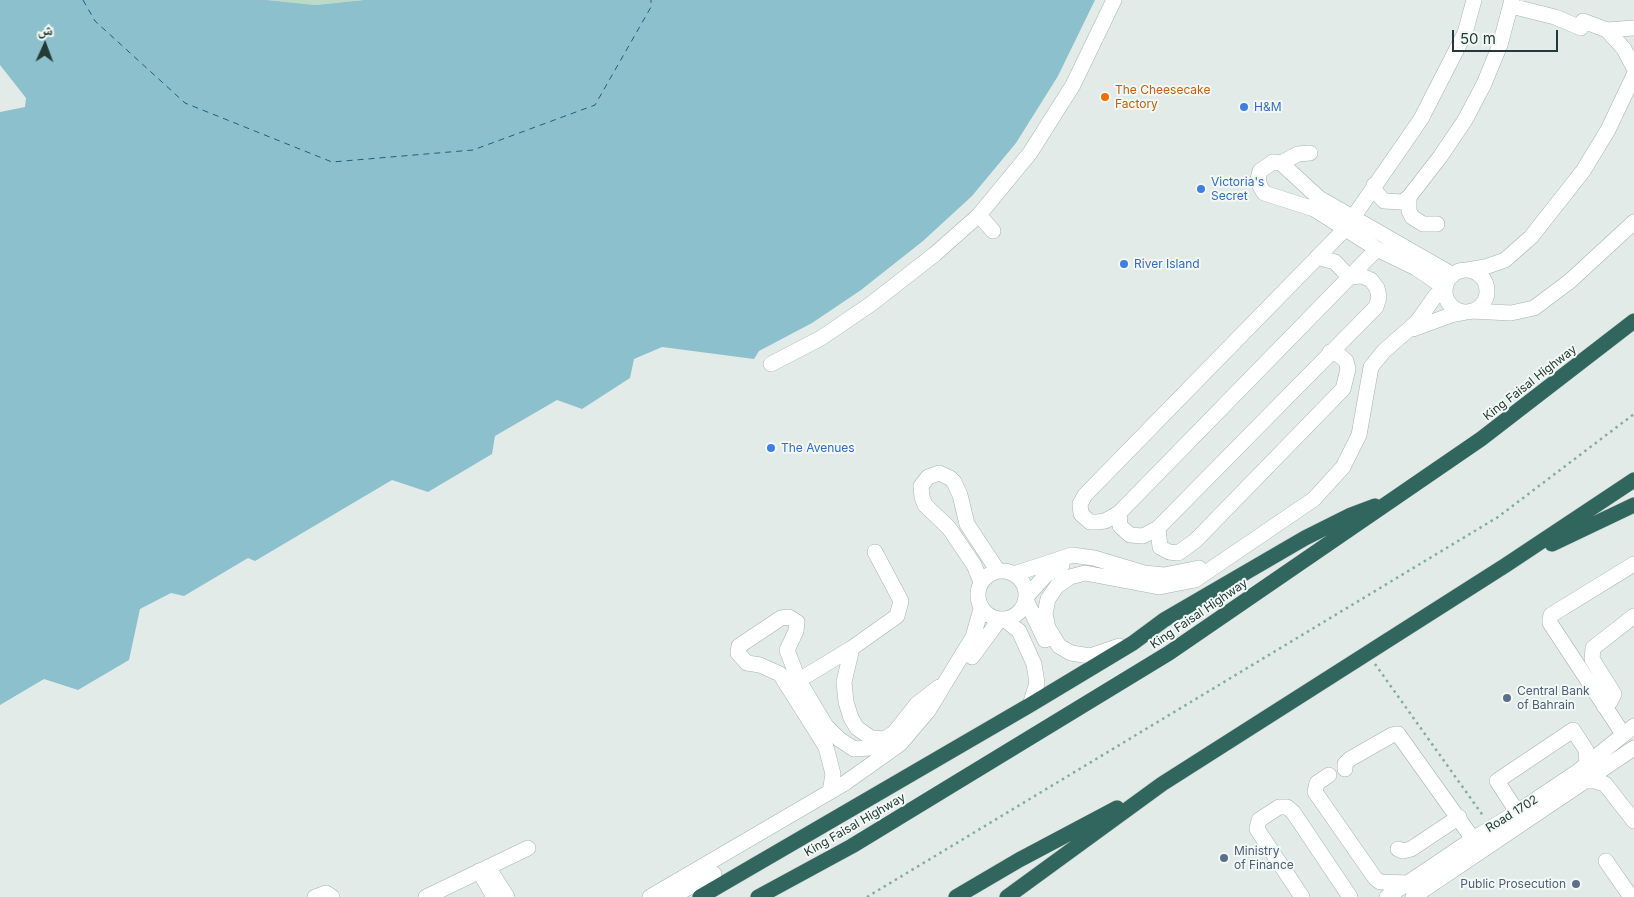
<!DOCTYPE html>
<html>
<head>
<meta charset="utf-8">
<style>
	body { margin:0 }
	#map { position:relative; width:1634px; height:897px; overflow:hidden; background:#e2ebe7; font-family:Inter,"Noto Naskh Arabic",sans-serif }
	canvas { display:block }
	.north { position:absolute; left:20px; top:20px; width:50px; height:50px; -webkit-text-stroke:4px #f2f8f5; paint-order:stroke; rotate:2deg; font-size:14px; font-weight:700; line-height:20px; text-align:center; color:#233b36 }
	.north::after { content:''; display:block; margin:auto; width:18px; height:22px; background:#233b36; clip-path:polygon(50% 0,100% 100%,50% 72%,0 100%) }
	.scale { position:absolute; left:1452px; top:30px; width:106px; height:22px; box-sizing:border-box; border:2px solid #233b36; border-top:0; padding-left:6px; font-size:15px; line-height:18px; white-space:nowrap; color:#233b36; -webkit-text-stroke:4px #f2f8f5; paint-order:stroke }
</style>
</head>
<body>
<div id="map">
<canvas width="1634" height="897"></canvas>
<div class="north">ش</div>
<div class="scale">50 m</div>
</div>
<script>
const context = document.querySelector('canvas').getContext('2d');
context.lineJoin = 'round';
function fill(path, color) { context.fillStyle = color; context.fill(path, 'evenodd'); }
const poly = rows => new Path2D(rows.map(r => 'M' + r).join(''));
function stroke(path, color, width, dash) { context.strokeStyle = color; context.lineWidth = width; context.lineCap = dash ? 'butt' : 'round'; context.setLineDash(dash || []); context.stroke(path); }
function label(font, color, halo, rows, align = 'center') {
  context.font = font + ' Inter,sans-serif'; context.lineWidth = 4; context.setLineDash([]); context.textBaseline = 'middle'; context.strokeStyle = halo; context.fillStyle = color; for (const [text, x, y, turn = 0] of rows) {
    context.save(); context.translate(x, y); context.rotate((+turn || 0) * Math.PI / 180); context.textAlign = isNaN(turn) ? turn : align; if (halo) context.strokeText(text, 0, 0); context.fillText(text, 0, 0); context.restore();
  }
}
const green = poly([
	[267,0,364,0,315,5]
]);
const water = poly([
	[0,0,267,0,315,5,364,0,1095,0,1058,76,1016,143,972,196,923,241,861,290,812,323,759,351,754,359,662,347,634,359,630,378,582,409,557,400,495,436,492,454,428,492,392,480,255,561,248,558,184,596,171,593,140,609,129,660,78,690,44,679,0,705,0,112,25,107,26,98,0,65]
]);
const ferry = poly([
	[83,0,95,21,185,103,332,162,473,150,595,105,651,7,651,0]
]);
const path = poly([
	[1375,664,1484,817],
	[867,897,1498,517,1634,414]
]);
const minor = poly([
	[1511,6,1555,17,1581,28],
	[1583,21,1607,30,1634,28],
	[1607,30,1624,49,1634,68],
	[1281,163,1298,154,1310,153],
	[1374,185,1375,191,1384,201,1402,202,1409,197,1440,157,1465,120,1484,84,1500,45,1512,0],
	[1409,197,1409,211,1412,217,1423,224,1437,224],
	[979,215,993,231],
	[1377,249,1119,513,1105,521,1097,522,1090,522,1081,514,1080,504,1085,495,1345,229,1421,119,1465,33,1474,0],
	[1317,257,1335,262,1349,277],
	[1467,270,1485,267,1505,260,1531,237,1583,171,1608,130,1634,75],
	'1445 291a21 21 0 1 1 42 0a21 21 0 1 1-42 0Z',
	[1445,288,1416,268,1377,249,1314,209,1264,193,1260,186,1258,179,1260,171,1273,162,1281,163,1319,198,1453,275],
	[1471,311,1511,313,1534,308,1570,281,1634,222],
	[1413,329,1451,315,1467,312],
	[771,364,821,338,871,304,935,254,979,215,1030,153,1073,85,1114,0],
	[1119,513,1120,526,1130,535,1143,536,1158,528,1376,307,1379,297,1377,288,1371,280,1362,276,1349,277],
	[1158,528,1160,547,1169,552,1178,553,1195,541,1343,389,1348,369,1346,361,1339,355,1330,352],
	'978 595a24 24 0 1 1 48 0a24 24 0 1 1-48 0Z',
	[1014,574,1072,555,1094,558,1144,573,1164,575,1199,568],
	[981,582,974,565,949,528,925,505,922,497,921,486,928,477,939,473,950,478,954,482,960,495,967,524,998,571],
	[1026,597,1046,575,1062,565],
	[1026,600,1045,640],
	[1004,619,1019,631,1034,664,1037,683,1030,705],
	[1119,646,1090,656,1071,653,1059,646,1048,628,1045,614,1048,599,1057,586,1070,577,1085,573,1159,587,1195,580,1314,499,1343,467,1359,435,1371,367,1384,351,1417,322,1436,295,1445,292],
	[852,648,844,682,846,702,851,718,857,728,871,738,884,739,894,733,917,704,939,687],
	[972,657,1000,619],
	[791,685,852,648,897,616,901,601,875,552],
	[1604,706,1610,702,1614,694,1592,659,1593,648,1634,616],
	[1623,734,1550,623,1550,619,1551,615,1634,564],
	[1345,769,1345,764,1350,759,1392,735,1398,734,1473,839],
	[1329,775,1317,783,1315,792,1375,878,1380,882,1407,883],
	[1585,781,1595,781,1605,784,1634,821],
	[830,792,833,774,826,747,780,674,760,665,747,663,738,653,739,646,781,618,789,617,797,622,796,631,787,650,798,679,826,726,839,739,854,749,870,748,884,739],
	[1522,809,1514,807,1497,781,1573,730,1586,750,1587,763],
	[1398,849,1403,851,1411,849,1459,817],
	[1606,861,1631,897],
	[488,867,507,897],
	[479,871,494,897],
	[315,897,326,893,332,897],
	[426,897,528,848],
	[650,897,845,783,900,744,928,711,973,637,981,609],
	[671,897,714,874],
	[1302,897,1257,829,1259,820,1279,807,1287,807,1293,812,1350,897],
	[1387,897,1473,839,1522,809,1577,772,1634,726],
	[1413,897,1634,748]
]);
const highway = poly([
	[1552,544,1634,505],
	[700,897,1030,705,1133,643,1164,620,1305,538,1351,515,1375,506],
	[758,897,852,846,1169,653,1481,439,1634,321],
	[956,897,1019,860,1117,808],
	[1007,897,1162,784,1506,565,1634,480]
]);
const markers = [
	[1105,97,5,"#e8710a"],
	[1244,107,5,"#3f7fe0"],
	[1201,189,5,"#3f7fe0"],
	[1124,264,5,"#3f7fe0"],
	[771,448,5,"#3f7fe0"],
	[1507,698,5,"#5c6f8a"],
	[1224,858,5,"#5c6f8a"],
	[1576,884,5,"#5c6f8a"]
];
const foodNames = [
	["The Cheesecake",1115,90],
	["Factory",1115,104]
];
const shopNames = [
	["H&M",1254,107],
	["Victoria's",1211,182],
	["Secret",1211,196],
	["River Island",1134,264],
	["The Avenues",781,448]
];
const streetNames = [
	["King Faisal Highway",1530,383,-38],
	["King Faisal Highway",1199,614,-34],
	["Road 1702",1512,814,-32],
	["King Faisal Highway",855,825,-30]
];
const serviceNames = [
	["Central Bank",1517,691],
	["of Bahrain",1517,705],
	["Ministry",1234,851],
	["of Finance",1234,865],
	["Public Prosecution",1566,884,"right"]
];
fill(green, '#bcdbc6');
fill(water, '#8dc0cd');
stroke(ferry, '#206174', 1, [6, 5]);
stroke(minor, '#a5b3ae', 16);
stroke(highway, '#c1c8c7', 16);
stroke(path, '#84ada2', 2.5, [2.5, 4]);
stroke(minor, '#fff', 15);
stroke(highway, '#30665e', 15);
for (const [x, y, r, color] of markers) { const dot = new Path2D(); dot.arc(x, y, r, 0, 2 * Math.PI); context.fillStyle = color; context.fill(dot); stroke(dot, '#f2f8f5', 2); }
label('12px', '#c56008', '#f2f8f5', foodNames, 'left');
label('12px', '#366cbe', '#f2f8f5', shopNames, 'left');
label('12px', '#233b36', '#f2f8f5', streetNames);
label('12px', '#4e5e75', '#f2f8f5', serviceNames, 'left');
</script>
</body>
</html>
